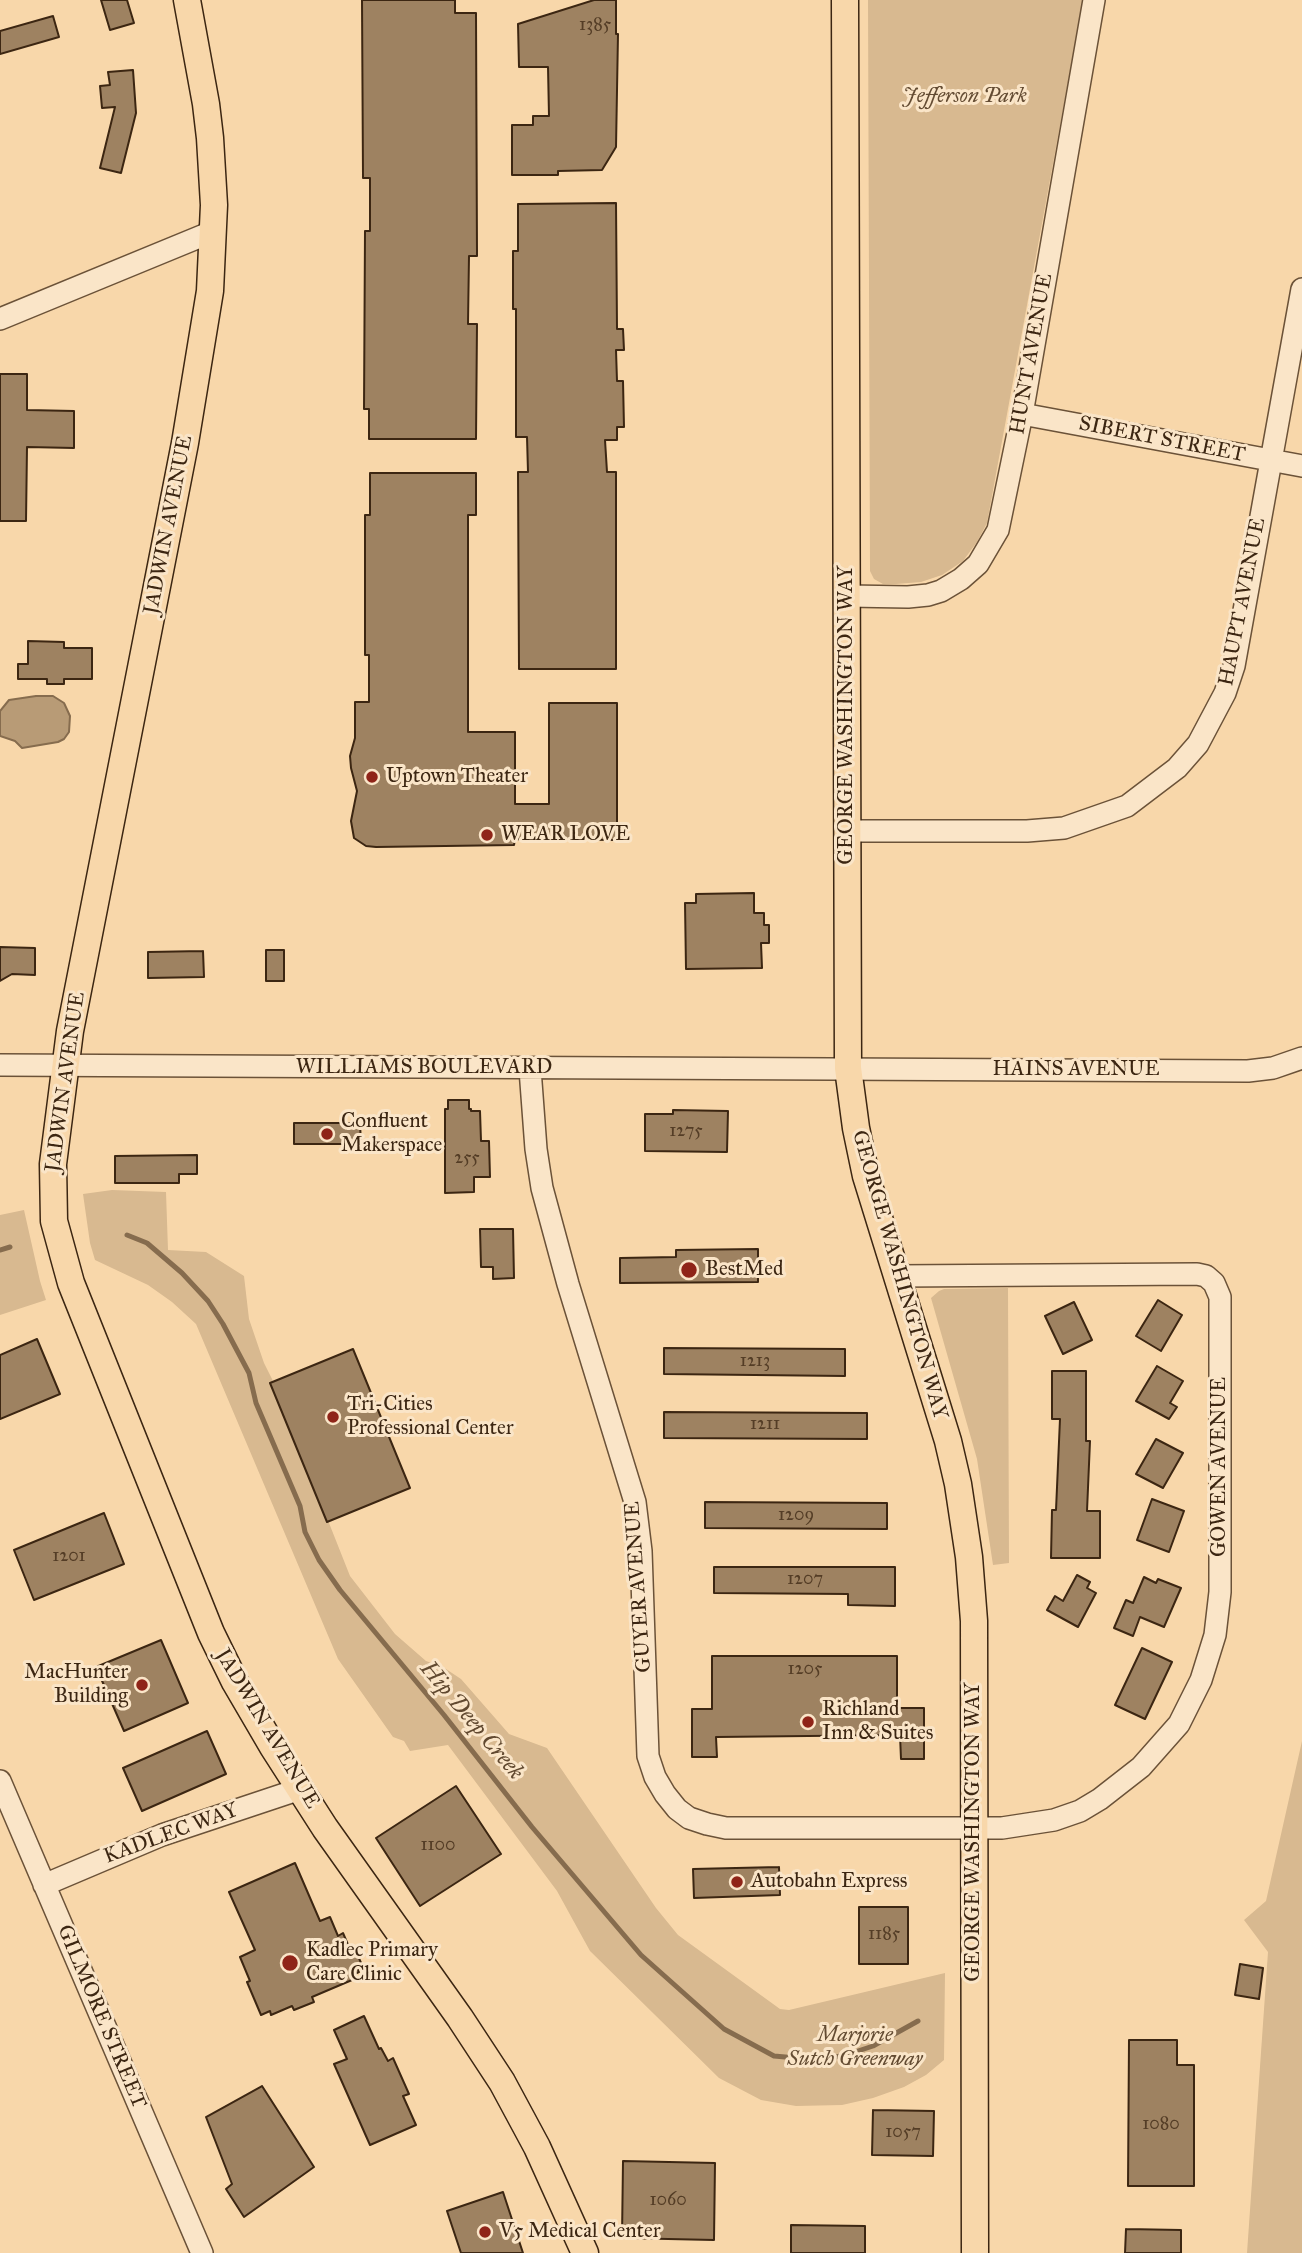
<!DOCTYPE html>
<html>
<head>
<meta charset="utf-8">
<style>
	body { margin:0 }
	canvas { display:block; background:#f8d7aa }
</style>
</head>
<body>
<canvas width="1302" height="2253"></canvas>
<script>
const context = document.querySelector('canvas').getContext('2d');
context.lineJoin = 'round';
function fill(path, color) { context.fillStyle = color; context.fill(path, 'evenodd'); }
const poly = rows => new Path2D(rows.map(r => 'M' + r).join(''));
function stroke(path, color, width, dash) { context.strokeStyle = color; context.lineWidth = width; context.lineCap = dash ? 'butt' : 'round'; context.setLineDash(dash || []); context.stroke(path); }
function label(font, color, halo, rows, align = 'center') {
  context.font = font + ' "IM FELL Great Primer",serif'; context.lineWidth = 6; context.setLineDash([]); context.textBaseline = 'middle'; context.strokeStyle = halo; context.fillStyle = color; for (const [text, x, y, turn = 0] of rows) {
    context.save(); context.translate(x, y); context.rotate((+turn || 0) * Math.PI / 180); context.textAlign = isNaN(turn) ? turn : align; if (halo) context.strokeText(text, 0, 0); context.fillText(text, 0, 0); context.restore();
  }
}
const green = poly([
	[868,0,1083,0,987,523,977,542,963,561,942,575,921,582,896,584,883,584,874,579,870,571],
	[112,1190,166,1192,168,1250,206,1252,244,1276,249,1319,264,1363,272,1379,350,1576,395,1634,426,1661,443,1667,461,1679,509,1734,547,1748,656,1908,678,1935,780,2009,789,2010,945,1973,944,2060,926,2075,904,2087,873,2098,842,2105,796,2106,761,2100,719,2078,590,1951,557,1891,448,1745,410,1751,404,1741,393,1737,338,1659,196,1324,172,1302,148,1285,95,1260,90,1243,83,1194],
	[24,1210,40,1281,46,1300,0,1315,0,1215],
	[1008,1288,1009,1563,993,1565,977,1459,931,1298,939,1291,944,1289],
	[1302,1741,1302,2253,1247,2253,1268,1952,1244,1920,1266,1901]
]);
const water = poly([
	[36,696,53,696,64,703,70,716,69,732,64,739,58,742,22,748,15,741,0,736,0,711,9,700,36,696]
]);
const stream = poly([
	[127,1235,147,1243,182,1273,208,1301,223,1324,249,1373,256,1403,300,1506,305,1532,319,1560,340,1590,444,1715,532,1827,641,1955,724,2029,774,2056,819,2060,846,2055,873,2046,918,2021],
	[0,1250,10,1247]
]);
const building = poly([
	[101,0,127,0,134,23,110,30,101,0],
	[362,0,455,0,455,13,476,13,477,256,469,256,468,324,477,324,476,439,369,439,369,409,364,409,365,231,370,231,370,178,363,178,362,0],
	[594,0,616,0,616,34,618,34,616,147,602,170,558,171,558,175,512,175,512,125,533,125,533,116,549,116,548,67,519,67,518,24,594,0],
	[53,16,59,37,0,54,0,31,53,16],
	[133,70,136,113,121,173,100,168,115,107,102,108,100,86,110,85,108,72,133,70],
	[616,203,617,329,623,329,624,350,616,350,617,381,623,381,624,427,617,427,617,440,605,440,607,472,616,472,616,669,519,669,518,472,528,472,527,437,516,437,516,309,513,309,513,251,518,251,518,204,616,203],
	[0,374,27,374,27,410,74,411,74,448,27,447,26,521,0,521,0,374],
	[370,473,476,473,476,515,468,515,468,732,515,732,515,804,549,804,549,703,617,703,617,840,515,839,514,845,376,847,366,846,354,838,351,821,357,791,351,768,350,756,355,738,355,702,369,702,369,655,365,655,365,515,370,515,370,473],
	[28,641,64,642,64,648,92,648,92,679,64,679,64,684,47,684,47,679,18,679,18,664,28,664,28,641],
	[754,893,754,913,764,913,764,925,769,925,769,943,761,943,762,968,686,969,685,903,696,903,696,894,754,893],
	[0,947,35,948,35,975,12,974,0,981,0,947],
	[266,950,284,950,284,981,266,981,266,950],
	[203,951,204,977,148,978,148,952,203,951],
	[448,1100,469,1100,469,1109,471,1109,471,1111,480,1111,481,1141,489,1141,490,1177,474,1177,474,1192,445,1193,445,1109,448,1109,448,1100],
	[673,1110,728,1111,727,1152,645,1151,645,1114,673,1114,673,1110],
	[294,1123,360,1123,361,1144,294,1144,294,1123],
	[197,1155,197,1174,179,1174,179,1183,115,1183,115,1156,197,1155],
	[480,1229,513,1229,514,1278,493,1279,493,1267,481,1267,480,1229],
	[758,1249,758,1282,620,1283,620,1258,676,1257,676,1250,758,1249],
	[1158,1300,1182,1315,1161,1351,1136,1336,1158,1300],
	[1074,1302,1092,1340,1063,1354,1045,1316,1074,1302],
	[37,1339,60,1394,0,1419,0,1355,37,1339],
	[664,1348,845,1349,845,1376,664,1374,664,1348],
	[353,1349,410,1488,327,1522,270,1383,353,1349],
	[1157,1366,1183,1381,1170,1403,1177,1407,1169,1419,1136,1401,1157,1366],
	[1052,1371,1086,1371,1086,1441,1090,1441,1087,1511,1100,1511,1100,1558,1051,1558,1052,1510,1056,1510,1060,1419,1052,1419,1052,1371],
	[664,1412,867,1413,867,1439,664,1438,664,1412],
	[1156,1439,1183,1453,1163,1488,1136,1474,1156,1439],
	[1152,1499,1184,1511,1169,1552,1137,1540,1152,1499],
	[705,1502,887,1503,887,1529,705,1528,705,1502],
	[104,1513,124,1564,34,1600,14,1550,104,1513],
	[714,1567,895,1567,895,1606,848,1605,848,1594,714,1593,714,1567],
	[1077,1575,1090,1582,1087,1588,1096,1593,1078,1627,1047,1610,1055,1596,1063,1601,1077,1575],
	[1144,1577,1156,1583,1158,1579,1181,1588,1164,1627,1140,1617,1133,1636,1114,1628,1126,1600,1133,1603,1144,1577],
	[161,1640,188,1703,124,1731,96,1667,161,1640],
	[1142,1648,1172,1662,1145,1719,1115,1705,1142,1648],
	[712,1656,897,1656,897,1708,924,1708,924,1759,901,1759,900,1735,716,1737,717,1757,692,1757,692,1709,712,1709,712,1656],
	[207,1731,226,1774,142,1811,123,1768,207,1731],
	[456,1786,501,1854,420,1906,376,1838,456,1786],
	[295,1863,320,1921,330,1917,338,1936,343,1933,349,1947,353,1945,362,1965,357,1967,359,1972,350,1976,352,1980,312,1997,314,2002,294,2010,292,2006,271,2015,270,2011,261,2015,247,1982,250,1981,240,1957,255,1950,229,1892,295,1863],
	[779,1867,780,1895,694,1898,693,1869,779,1867],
	[859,1907,908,1907,908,1964,859,1964,859,1907],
	[1240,1964,1263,1968,1259,1999,1235,1995,1240,1964],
	[364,2016,379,2049,381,2048,388,2061,393,2058,409,2094,403,2096,416,2125,370,2145,334,2064,347,2059,334,2030,364,2016],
	[1129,2040,1177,2040,1177,2065,1194,2065,1194,2186,1128,2186,1129,2040],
	[262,2086,314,2167,244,2217,226,2189,232,2184,206,2117,262,2086],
	[873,2110,934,2111,933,2156,872,2155,873,2110],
	[623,2161,715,2163,714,2240,622,2238,623,2161],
	[503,2192,523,2253,461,2253,447,2211,503,2192],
	[791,2225,865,2226,865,2253,791,2253,791,2225],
	[1126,2229,1181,2230,1181,2253,1125,2253,1126,2229]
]);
const minor = poly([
	[0,319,214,231],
	[1022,414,1302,466],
	[848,596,908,597,928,595,941,591,961,579,978,564,998,530,1022,414,1094,0],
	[848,831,1027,831,1064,828,1127,806,1177,768,1198,744,1225,693,1234,666,1302,289],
	[0,1065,1248,1071,1273,1068,1302,1058],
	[530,1069,536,1149,542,1188,568,1284,635,1502,641,1551,648,1756,655,1777,665,1794,677,1809,689,1818,707,1824,726,1828,1002,1828,1054,1820,1080,1811,1100,1799,1141,1767,1179,1724,1201,1680,1215,1635,1220,1592,1220,1297,1214,1283,1206,1276,1197,1274,897,1276],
	[0,1781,202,2253],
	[44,1885,162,1835,300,1789]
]);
const major = poly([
	[187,0,206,104,210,138,214,205,210,291,185,443,70,1031,53,1164,54,1221,71,1283,211,1633,235,1682,273,1747,325,1828,460,2018,502,2082,537,2147,585,2253],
	[845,0,848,1068,856,1128,866,1176,948,1441,958,1484,969,1557,974,1621,975,2253]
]);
const markers = [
	[372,777,7,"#8f2418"],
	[487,835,7,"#8f2418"],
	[327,1134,7,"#8f2418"],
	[689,1270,9,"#8f2418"],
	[333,1417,7,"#8f2418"],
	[142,1685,7,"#8f2418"],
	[808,1722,7,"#8f2418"],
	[737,1882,7,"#8f2418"],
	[290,1963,9,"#8f2418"],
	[485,2232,7,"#8f2418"]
];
const numberNames = [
	["1385",595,26],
	["1275",686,1132],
	["255",467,1159],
	["1213",755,1362],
	["1211",765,1425],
	["1209",796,1516],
	["1201",69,1557],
	["1207",805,1580],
	["1205",805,1670],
	["1100",438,1846],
	["1185",884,1935],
	["1080",1161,2125],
	["1057",903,2133],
	["1060",668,2201]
];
const parkNames = [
	["Jefferson Park",965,97],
	["Marjorie",855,2036],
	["Sutch Greenway",855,2060]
];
const streetNames = [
	["HUNT AVENUE",1032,354,-80],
	["SIBERT STREET",1162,440,11],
	["JADWIN AVENUE",169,525,-79],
	["HAUPT AVENUE",1243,602,-79],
	["GEORGE WASHINGTON WAY",847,715,-90],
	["WILLIAMS BOULEVARD",424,1068],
	["HAINS AVENUE",1076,1070],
	["JADWIN AVENUE",66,1082,-82],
	["GEORGE WASHINGTON WAY",899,1275,74],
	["GOWEN AVENUE",1220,1467,-90],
	["GUYER AVENUE",639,1587,-94],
	["JADWIN AVENUE",267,1729,59],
	["GEORGE WASHINGTON WAY",974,1832,-90],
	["KADLEC WAY",171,1834,-20],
	["GILMORE STREET",101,2017,67]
];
const poiNames = [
	["Uptown Theater",386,777],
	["WEAR LOVE",501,835],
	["Confluent",341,1122],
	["Makerspace",341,1146],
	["BestMed",705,1270],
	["Tri-Cities",347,1405],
	["Professional Center",347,1429],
	["MacHunter",128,1673,"right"],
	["Building",128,1697,"right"],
	["Richland",822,1710],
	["Inn & Suites",822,1734],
	["Autobahn Express",751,1882],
	["Kadlec Primary",306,1951],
	["Care Clinic",306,1975],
	["V5 Medical Center",499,2232]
];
const waterNames = [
	["Hip Deep Creek",471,1721,50]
];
fill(green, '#d8b990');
fill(water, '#b89b76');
stroke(water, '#866c4e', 2);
stroke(stream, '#866c4e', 5);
fill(building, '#9e8261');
stroke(building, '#3c2612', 2);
stroke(minor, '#6b5238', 24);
stroke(major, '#3c2612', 29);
stroke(minor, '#fae5c8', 21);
stroke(major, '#f8d7aa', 26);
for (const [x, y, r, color] of markers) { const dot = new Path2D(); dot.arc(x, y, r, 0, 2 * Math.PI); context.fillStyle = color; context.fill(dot); stroke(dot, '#fae5c8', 2.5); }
label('18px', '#543d26', null, numberNames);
label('italic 21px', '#634b32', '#fae5c8', parkNames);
label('21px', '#3c2612', '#fae5c8', streetNames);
label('21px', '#3c2612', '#fae5c8', poiNames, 'left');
label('italic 23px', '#614930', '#fae5c8', waterNames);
</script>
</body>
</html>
